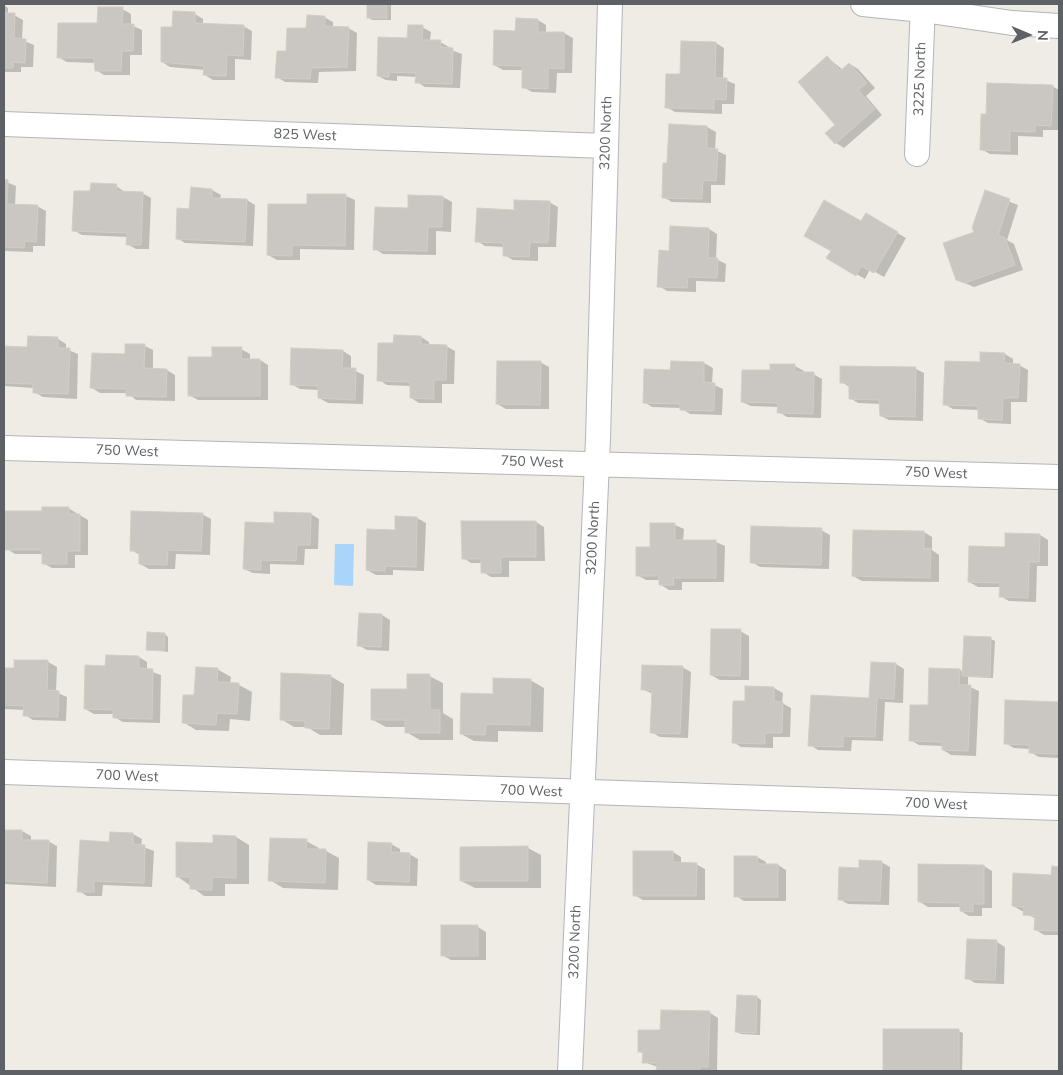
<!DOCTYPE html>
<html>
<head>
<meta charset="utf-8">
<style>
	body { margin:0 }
	#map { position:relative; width:1063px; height:1075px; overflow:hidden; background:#eeece5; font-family:Mulish,sans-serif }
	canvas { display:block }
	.frame { position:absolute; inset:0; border:5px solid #5d6064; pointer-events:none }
	.north { position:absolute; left:1003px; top:10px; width:50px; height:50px; -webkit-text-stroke:4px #fff; paint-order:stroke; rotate:91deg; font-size:14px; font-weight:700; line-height:20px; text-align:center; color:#5d6064 }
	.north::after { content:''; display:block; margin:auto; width:18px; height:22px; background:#5d6064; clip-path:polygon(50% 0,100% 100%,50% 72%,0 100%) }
</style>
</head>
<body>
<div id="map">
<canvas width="1063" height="1075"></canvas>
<div class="frame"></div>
<div class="north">N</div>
</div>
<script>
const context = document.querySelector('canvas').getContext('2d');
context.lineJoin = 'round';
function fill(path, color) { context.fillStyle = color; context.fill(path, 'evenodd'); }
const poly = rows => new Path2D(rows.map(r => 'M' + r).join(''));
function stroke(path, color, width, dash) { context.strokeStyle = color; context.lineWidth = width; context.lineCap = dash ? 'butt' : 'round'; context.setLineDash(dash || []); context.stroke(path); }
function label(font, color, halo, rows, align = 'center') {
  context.font = font + ' Mulish,sans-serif'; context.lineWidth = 4; context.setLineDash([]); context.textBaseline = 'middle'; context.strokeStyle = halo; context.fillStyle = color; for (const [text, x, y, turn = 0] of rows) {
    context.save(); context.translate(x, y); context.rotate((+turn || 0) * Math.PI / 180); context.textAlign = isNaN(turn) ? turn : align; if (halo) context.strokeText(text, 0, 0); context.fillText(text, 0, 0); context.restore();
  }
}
const water = poly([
	[335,544,354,544,353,586,334,585]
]);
const shadow = poly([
	[368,4,391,4,391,20,372,20,368,17],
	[4,5,8,8,8,14,14,15,23,20,22,40,34,45,33,67,21,67,21,72,4,72],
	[122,9,131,14,131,25,142,30,142,55,130,55,130,75,104,75,96,70,96,63,67,62,58,57,99,24],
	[195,14,203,19,203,25,243,26,252,31,251,60,235,59,235,80,213,80,205,75,205,70,170,67,162,62],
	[324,17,333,22,333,28,348,28,357,33,356,71,319,72,318,83,285,82,277,77,287,52,307,30],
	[538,20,546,25,546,33,564,33,573,38,572,73,557,73,556,93,532,92,523,87,524,70,503,70,494,65,517,32],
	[422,27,431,32,430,41,440,42,449,47,449,49,462,54,460,88,425,87,417,82,417,77,397,76,397,81,386,80,378,76],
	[716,43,724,48,723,79,735,84,734,104,722,104,722,114,675,112,666,107,681,76],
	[827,57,843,70,850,64,858,69,875,88,866,96,882,115,844,148,836,143,837,125],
	[1052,86,1059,90,1059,130,1043,130,1043,137,1018,136,1018,155,990,154,981,149,987,115],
	[670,126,707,127,716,132,715,150,726,155,725,185,711,185,711,203,672,202,663,197,669,164],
	[4,181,16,186,15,205,37,206,46,211,45,246,33,246,33,252,4,251],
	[116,186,125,192,142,193,151,198,149,249,136,249,127,244,128,237,82,235,73,230,92,193],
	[192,189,212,190,221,195,220,199,247,200,255,205,253,246,185,243,177,238,191,210],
	[985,192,1018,205,1007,240,1014,244,1023,270,974,287,957,280,975,233],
	[308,195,346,196,355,200,354,250,300,249,300,260,277,260,268,255,308,205],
	[410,197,443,197,452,202,451,232,436,231,436,255,383,254,375,249,409,210],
	[549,202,558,207,556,247,538,247,538,261,513,260,504,255,505,247,485,246,477,241,515,211],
	[866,215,906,238,884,277,870,269,865,279,828,258,862,223],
	[709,229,717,234,716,259,726,264,725,282,696,281,696,292,667,291,659,286,670,252],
	[421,337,429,342,429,346,446,346,455,351,454,384,442,384,442,403,419,403,411,398,411,386,387,385,379,380,395,345],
	[58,339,66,344,66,349,78,354,77,399,43,397,34,392,34,388,4,386,4,347,29,348],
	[145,346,153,350,153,370,167,370,175,375,175,401,136,400,128,393,100,393,92,388,126,355],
	[241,349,250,354,250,360,260,360,268,365,268,400,198,400,189,395,213,358],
	[343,351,351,356,351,369,364,375,363,404,328,403,319,398,319,390,300,389,291,384],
	[1005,354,1013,359,1013,365,1019,365,1028,370,1027,402,1011,402,1011,424,988,423,979,418,980,410,953,409,944,404,981,363],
	[540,362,549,367,549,409,506,409,497,404],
	[704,363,713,368,712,384,723,389,722,415,690,414,681,408,652,407,644,402,671,372],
	[771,365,795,366,804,371,804,374,813,374,822,379,821,418,787,417,779,412,779,407,751,406,742,402,771,371],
	[916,369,924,373,923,421,889,420,881,416,881,404,858,403,850,398,850,387,841,382],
	[68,508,88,520,88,555,75,555,75,568,52,568,43,563,43,554,15,554,7,549,43,512],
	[202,514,211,519,210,555,176,554,175,569,149,569,140,564,140,555,131,550],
	[311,514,319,519,318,549,305,549,304,565,270,564,270,574,253,573,244,569,275,524],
	[396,517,417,518,426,523,424,571,393,570,393,575,376,575,367,570,396,531],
	[536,522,544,527,545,561,509,561,509,577,491,577,483,572,482,563,471,563,463,558],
	[651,524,675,525,684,529,683,541,716,542,725,546,724,582,682,582,682,590,669,590,661,585,661,580,646,580,637,575,651,549],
	[821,530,830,535,829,569,760,567,752,562],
	[924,532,932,537,932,550,939,555,939,582,862,581,853,576],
	[1040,535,1048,540,1048,566,1037,566,1036,602,1009,601,1000,596,1001,587,978,587,969,582,1006,548],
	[382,615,390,620,389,651,367,650,358,645],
	[740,631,749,636,749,680,720,680,711,675],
	[165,634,168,637,168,652,148,649],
	[966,637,991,639,995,641,993,678,968,677,968,686,979,691,976,756,951,755,943,750,943,746,919,745,910,740,929,707,960,670,964,673],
	[139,657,147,662,147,670,161,675,160,723,123,722,114,717,114,714,94,714,85,709,107,667],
	[48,662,57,667,56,692,67,697,66,721,33,720,25,715,25,710,4,709,4,669,15,669],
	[896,664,904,669,903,703,885,702,883,741,852,740,851,751,818,750,810,745,870,699],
	[682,667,691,672,688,738,660,737,651,732,653,694,642,689],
	[217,669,231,677,230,684,239,685,252,692,250,721,230,719,229,731,196,730,183,722,195,697],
	[330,676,344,684,342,735,320,735,307,727,294,727,281,719],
	[429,676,443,683,443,713,453,719,453,740,420,740,406,732,406,727,386,727,373,720],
	[530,680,544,688,543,732,498,731,498,742,474,741,461,734],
	[746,687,774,688,783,693,782,703,791,708,790,737,773,737,773,748,741,747,733,742,746,703],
	[1007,701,1059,703,1059,758,1039,757,1030,752,1030,749,1014,748,1005,743],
	[4,831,22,831,31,836,31,841,48,841,57,846,56,887,4,884],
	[133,834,142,839,141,846,154,851,152,887,103,885,102,896,87,896,79,891,110,843],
	[214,837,236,837,249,845,249,884,225,884,225,896,204,896,177,876,214,844],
	[306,841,319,848,319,851,326,851,339,858,338,890,283,888,270,880],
	[391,844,400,849,400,854,409,854,418,859,417,886,376,885,368,880],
	[528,848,541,855,541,888,475,888,461,881],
	[673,852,681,857,681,864,696,864,705,869,705,900,643,900,634,895],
	[757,857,766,862,766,865,778,865,786,870,786,901,744,901,736,896],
	[881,862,890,867,889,905,848,904,839,899,861,869],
	[984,866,992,871,992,908,982,908,982,916,969,916,961,911,961,907,928,907,920,902],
	[1053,868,1059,868,1059,935,1044,935,1036,930,1036,919,1013,906,1052,876],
	[478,927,486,932,486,960,451,960,442,955],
	[997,942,1005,947,1004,984,975,983,967,978],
	[757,997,761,1000,760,1035,741,1034,737,1032],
	[710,1013,718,1018,717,1071,658,1071,658,1067,644,1062,644,1054,639,1051,662,1032],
	[884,1030,959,1031,963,1033,962,1071,884,1071]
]);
const building = poly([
	[367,4,387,4,387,18,367,18,367,4],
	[98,7,123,7,122,24,134,24,133,51,122,51,121,71,95,71,94,58,57,58,58,23,97,23,98,7],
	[173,11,195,12,195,23,244,25,243,56,227,55,226,76,203,75,204,66,161,62,161,27,172,27,173,11],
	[4,13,15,13,14,38,26,39,25,63,13,62,13,68,4,68,4,13],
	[307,15,325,16,325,26,349,27,347,67,311,68,310,79,275,78,277,51,286,51,287,28,306,28,307,15],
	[516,18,538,19,538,32,564,32,564,69,548,68,548,89,522,88,522,66,493,65,494,30,515,31,516,18],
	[408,25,423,25,422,40,441,40,440,47,453,48,452,84,415,83,416,73,389,72,389,77,377,76,378,37,407,38,408,25],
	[681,41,716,42,715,78,727,78,726,100,714,99,714,109,665,108,666,74,680,74,681,41],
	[827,56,840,71,849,63,867,83,858,90,875,109,835,144,825,133,835,125,798,82,827,56],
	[987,83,1053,85,1051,126,1035,125,1035,132,1010,131,1010,151,980,150,981,114,986,114,987,83],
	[669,124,707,126,707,148,718,149,716,181,703,180,702,199,662,198,663,163,667,163,669,124],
	[4,179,8,180,7,204,38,205,36,242,25,241,24,248,4,247,4,179],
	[91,183,117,184,116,191,143,192,141,245,126,245,127,233,72,231,74,191,90,191,91,183],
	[191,187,212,189,212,198,247,199,245,242,176,239,177,208,189,209,191,187],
	[985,190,1010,199,998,235,1005,238,1015,265,965,283,956,280,943,243,974,232,972,228,985,190],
	[307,194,346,194,345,246,292,245,292,256,267,255,268,204,307,204,307,194],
	[408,195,443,196,442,227,428,227,427,251,373,250,375,207,408,208,408,195],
	[514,200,550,201,548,243,530,242,529,257,503,256,503,243,475,242,477,208,514,210,514,200],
	[824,200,861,221,866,213,898,232,874,273,861,266,856,276,826,258,831,251,804,236,824,200],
	[670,226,709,228,708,258,718,258,717,278,688,277,687,288,657,287,659,250,669,251,670,226],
	[394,335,421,336,421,344,447,345,446,380,434,380,434,399,410,398,410,382,377,381,378,343,393,343,394,335],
	[28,336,58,337,58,348,70,348,68,394,33,393,33,384,4,383,4,346,27,347,28,336],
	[125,344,145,344,144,368,167,369,166,397,126,396,126,389,90,388,92,353,125,354,125,344],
	[212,347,242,347,241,359,260,359,260,396,188,396,188,357,212,357,212,347],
	[291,348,343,350,342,368,356,368,355,400,318,398,318,386,290,385,291,348],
	[980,352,1005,353,1004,363,1020,364,1018,398,1003,398,1002,420,978,419,978,406,943,405,945,361,980,362,980,352],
	[497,361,541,361,540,405,496,404,497,361],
	[671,361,704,362,704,382,715,383,714,411,680,410,680,404,643,403,644,369,670,370,671,361],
	[770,364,795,364,795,372,814,372,813,414,777,413,778,403,741,402,742,370,770,370,770,364],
	[840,366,916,367,915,417,880,416,879,400,849,399,849,383,840,383,840,366],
	[42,507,69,507,69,514,80,514,80,551,67,551,67,564,42,564,42,550,5,550,5,511,42,511,42,507],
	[131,511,203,513,201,551,168,550,167,565,139,564,139,551,130,551,131,511],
	[274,512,311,513,310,545,297,545,296,561,261,560,261,570,243,569,245,522,274,523,274,512],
	[395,516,417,517,416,567,385,566,385,571,366,570,367,529,395,530,395,516],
	[461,521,536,521,536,557,501,557,501,573,481,573,481,559,462,559,461,521],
	[650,523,675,523,675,540,716,540,716,578,673,578,674,585,659,585,659,576,636,576,636,547,650,547,650,523],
	[751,526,822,528,821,565,750,563,751,526],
	[853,530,924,531,924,549,931,548,930,578,852,576,853,530],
	[1005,533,1040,534,1039,562,1029,562,1028,598,999,597,1000,583,968,582,969,546,1005,547,1005,533],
	[359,613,382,614,381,647,357,646,359,613],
	[711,629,741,629,740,676,710,675,711,629],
	[147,632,165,633,164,651,146,650,147,632],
	[964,636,991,637,990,677,962,676,964,636],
	[106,655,139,656,139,668,153,669,152,719,113,718,113,710,84,709,85,665,105,666,106,655],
	[14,660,48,660,47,690,59,691,58,717,23,716,24,706,4,705,4,668,14,668,14,660],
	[871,662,896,663,894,699,877,698,875,737,843,736,843,747,808,746,811,695,869,698,871,662],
	[642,665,683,666,680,734,650,733,652,690,641,690,642,665],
	[196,667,218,668,217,682,239,683,237,714,217,713,216,725,182,723,183,695,194,695,196,667],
	[929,668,960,669,959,685,971,685,968,751,942,750,942,742,909,741,910,705,928,705,929,668],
	[281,673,331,675,329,729,305,728,305,721,280,720,281,673],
	[407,674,430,674,430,710,440,710,440,733,405,733,405,720,371,720,371,689,407,689,407,674],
	[493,678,531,679,530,725,486,724,485,735,460,734,461,693,493,694,493,678],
	[745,686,774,687,774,701,783,702,782,733,765,733,765,744,732,743,733,701,745,701,745,686],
	[1005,700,1059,702,1059,754,1029,753,1029,745,1004,744,1005,700],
	[4,830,22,830,22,840,49,840,47,883,4,881,4,830],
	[110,832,133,833,133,844,145,845,144,883,94,881,94,892,77,892,80,840,109,842,110,832],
	[213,835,236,836,236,878,212,877,212,890,190,889,190,877,176,877,176,842,213,843,213,835],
	[270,838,307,839,306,849,326,849,325,883,268,881,270,838],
	[368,842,392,843,391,852,410,853,409,882,367,880,368,842],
	[528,846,528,881,460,881,460,847,528,846],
	[633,851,673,851,673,862,697,863,696,896,633,896,633,851],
	[734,856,757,856,758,864,778,864,778,897,734,897,734,856],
	[859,860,882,861,880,901,838,900,839,867,859,868,859,860],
	[918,864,984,865,984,904,973,904,973,912,960,911,960,903,918,902,918,864],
	[1052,866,1059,867,1059,931,1034,930,1035,916,1023,915,1024,907,1012,906,1013,873,1051,875,1052,866],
	[441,925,478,925,478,956,441,956,441,925],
	[967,939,997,940,995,980,965,979,967,939],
	[737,995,757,996,756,1033,735,1032,737,995],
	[661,1010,710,1011,708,1067,700,1067,699,1071,656,1071,657,1063,642,1063,643,1052,638,1052,638,1030,660,1030,661,1010],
	[883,1029,959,1029,959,1071,883,1071,883,1029]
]);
const minor = poly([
	[863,4,923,10,1012,23,1059,26],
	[4,124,606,146],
	[917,154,923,4],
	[4,448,1059,477],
	[4,772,1059,808],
	[570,1071,598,439,610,4]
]);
const streetNames = [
	["3225 North",920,79,-88],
	["3200 North",606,133,-88],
	["825 West",305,135,2],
	["750 West",127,451,2],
	["750 West",532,462,2],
	["750 West",936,473,2],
	["3200 North",593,538,-87],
	["700 West",127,776,2],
	["700 West",531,791,2],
	["700 West",936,804,2],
	["3200 North",575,942,-88]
];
fill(water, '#a9d5fa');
fill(shadow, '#0003');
fill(building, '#cac7c2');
stroke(building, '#d2cec3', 1);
stroke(minor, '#b2b5b9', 26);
stroke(minor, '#fff', 24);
label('14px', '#5d6064', '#fff', streetNames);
</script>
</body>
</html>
